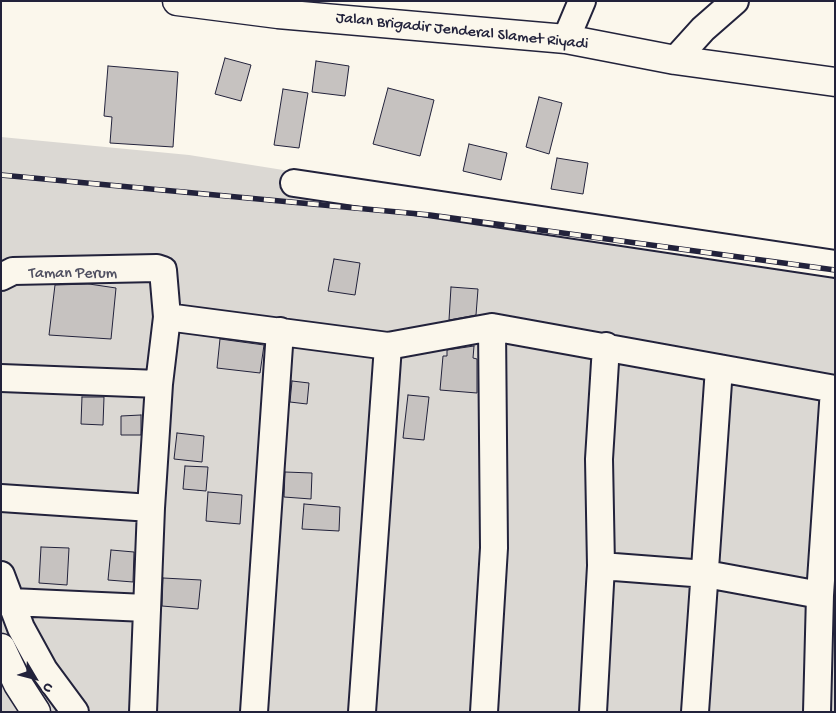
<!DOCTYPE html>
<html>
<head>
<meta charset="utf-8">
<style>
	body { margin:0 }
	#map { position:relative; width:836px; height:713px; overflow:hidden; background:#fbf7ec; font-family:"Gochi Hand",sans-serif }
	canvas { display:block }
	.frame { position:absolute; inset:0; border:2px solid #22223b; pointer-events:none }
	.north { position:absolute; left:10px; top:653px; width:50px; height:50px; -webkit-text-stroke:4px #fbf7ec; paint-order:stroke; rotate:127deg; font-size:14px; font-weight:700; line-height:20px; text-align:center; color:#22223b }
	.north::after { content:''; display:block; margin:auto; width:18px; height:22px; background:#22223b; clip-path:polygon(50% 0,100% 100%,50% 72%,0 100%) }
</style>
</head>
<body>
<div id="map">
<canvas width="836" height="713"></canvas>
<div class="frame"></div>
<div class="north">U</div>
</div>
<script>
const context = document.querySelector('canvas').getContext('2d');
context.lineJoin = 'round';
function fill(path, color) { context.fillStyle = color; context.fill(path, 'evenodd'); }
const poly = rows => new Path2D(rows.map(r => 'M' + r).join(''));
function stroke(path, color, width, dash) { context.strokeStyle = color; context.lineWidth = width; context.lineCap = dash ? 'butt' : 'round'; context.setLineDash(dash || []); context.stroke(path); }
function label(font, color, halo, rows, align = 'center') {
  context.font = font + ' "Gochi Hand",sans-serif'; context.lineWidth = 4; context.setLineDash([]); context.textBaseline = 'middle'; context.strokeStyle = halo; context.fillStyle = color; for (const [text, x, y, turn = 0] of rows) {
    context.save(); context.translate(x, y); context.rotate((+turn || 0) * Math.PI / 180); context.textAlign = isNaN(turn) ? turn : align; if (halo) context.strokeText(text, 0, 0); context.fillText(text, 0, 0); context.restore();
  }
}
const green = poly([
	[1,137,189,155,591,219,835,253,835,712,1,712]
]);
const building = poly([
	[225,58,251,65,241,101,215,94,225,58],
	[316,61,349,66,345,96,312,92,316,61],
	[108,66,178,72,173,147,110,143,112,117,104,116,108,66],
	[388,88,434,100,420,156,373,144,388,88],
	[283,89,308,93,299,148,274,145,283,89],
	[539,97,562,103,549,154,526,147,539,97],
	[469,144,507,153,501,180,463,171,469,144],
	[557,158,588,163,583,194,551,189,557,158],
	[334,259,360,263,355,295,328,291,334,259],
	[89,284,116,288,111,339,49,335,55,285,89,284],
	[451,287,478,289,476,315,449,320,451,287],
	[220,339,264,345,260,373,217,368,220,339],
	[474,346,473,358,477,359,477,393,440,390,443,356,447,356,447,350,474,346],
	[292,381,309,383,307,404,290,402,292,381],
	[408,395,429,397,424,440,403,438,408,395],
	[82,397,104,397,103,425,81,424,82,397],
	[141,415,141,435,121,435,121,416,141,415],
	[177,433,204,436,202,462,174,459,177,433],
	[185,466,208,467,206,491,183,489,185,466],
	[285,472,312,473,311,499,284,497,285,472],
	[208,492,242,495,240,524,206,521,208,492],
	[304,504,340,507,339,531,302,529,304,504],
	[41,547,69,548,67,585,39,583,41,547],
	[111,550,134,552,133,582,108,580,111,550],
	[163,578,201,580,198,609,162,606,163,578]
]);
const minor = poly([
	[566,39,582,1],
	[675,60,703,29,735,1],
	[294,183,835,264],
	[1,277,13,271,157,268,163,270,167,317,159,384,151,508,143,712],
	[167,317,388,346,492,327,835,389],
	[1,378,159,384],
	[1,498,151,508],
	[601,566,706,574,820,595],
	[1,575,21,628,44,670,75,712],
	[11,602,146,608],
	[254,712,280,331],
	[362,712,388,346],
	[484,712,494,548,492,327],
	[593,712,601,566,599,459,606,346],
	[695,712,719,368],
	[817,712,820,595,834,389]
]);
const secondary = poly([
	[177,1,278,14,566,39,675,60,835,82]
]);
const primary = poly([
	[1,648,18,684,36,712]
]);
const rail = poly([
	[1,175,430,215,835,270]
]);
const streetNames = [
	["Jalan Brigadir Jenderal Slamet Riyadi",462,32,6]
];
const parkNames = [
	["Taman Perum",73,275]
];
fill(green, '#dbd8d3');
fill(building, '#c6c2c0');
stroke(building, '#22223b', 1);
stroke(minor, '#22223b', 30);
stroke(secondary, '#22223b', 31);
stroke(primary, '#22223b', 31);
stroke(minor, '#fbf7ec', 26);
stroke(secondary, '#fbf7ec', 28);
stroke(primary, '#fbf7ec', 28);
stroke(rail, '#22223b', 5.5);
stroke(rail, '#fbf7ec', 4, [11]);
label('16px', '#22223b', '#fbf7ec', streetNames);
label('16px', '#505061', '#fbf7ec', parkNames);
</script>
</body>
</html>
